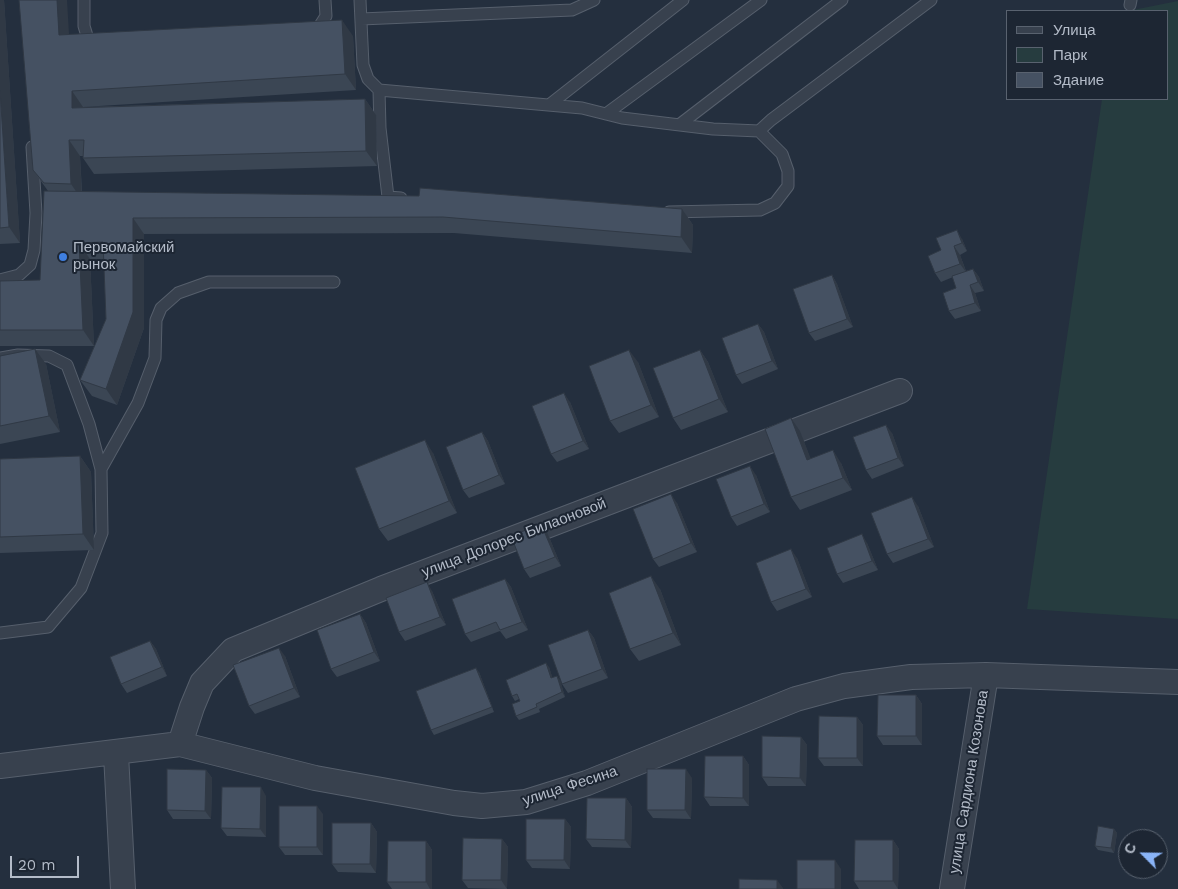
<!DOCTYPE html>
<html>
<head>
<meta charset="utf-8">
<style>
	body { margin:0 }
	#map { position:relative; width:1178px; height:889px; overflow:hidden; background:#242f3e; font-family:"Work Sans",sans-serif }
	canvas { display:block }
	.legend { position:absolute; left:1006px; top:10px; width:162px; height:90px; box-sizing:border-box; background:#1d2633; border:1px solid #59626f; margin:0; padding:6px 9px; list-style:none; font-size:15px; color:#b4bcc9 }
	.legend li { display:flex; align-items:center; gap:10px; height:25px }
	.legend b { width:25px; border:1px solid #59626f }
	.north { position:absolute; left:1118px; top:829px; width:50px; height:50px; box-sizing:border-box; background:#1d2633; border:1px solid #59626f; border-radius:50%; rotate:293deg; font-size:14px; font-weight:700; line-height:20px; text-align:center; color:#b4bcc9 }
	.north::after { content:''; display:block; margin:auto; width:18px; height:22px; background:#8ab4f8; clip-path:polygon(50% 0,100% 100%,50% 72%,0 100%) }
	.scale { position:absolute; left:10px; top:856px; width:69px; height:22px; box-sizing:border-box; border:2px solid #b4bcc9; border-top:0; padding-left:6px; font-size:15px; line-height:18px; white-space:nowrap; color:#b4bcc9; -webkit-text-stroke:4px #1d2633; paint-order:stroke }
</style>
</head>
<body>
<div id="map">
<canvas width="1178" height="889"></canvas>
<ul class="legend">
<li><b style="height:6px;background:#38414e"></b>Улица</li>
<li><b style="height:14px;background:#263c3f"></b>Парк</li>
<li><b style="height:14px;background:#455162"></b>Здание</li>
</ul>
<div class="north">С</div>
<div class="scale">20 m</div>
</div>
<script>
const context = document.querySelector('canvas').getContext('2d');
context.lineJoin = 'round';
function fill(path, color) { context.fillStyle = color; context.fill(path, 'evenodd'); }
const poly = rows => new Path2D(rows.map(r => 'M' + r).join(''));
function stroke(path, color, width, dash) { context.strokeStyle = color; context.lineWidth = width; context.lineCap = dash ? 'butt' : 'round'; context.setLineDash(dash || []); context.stroke(path); }
function label(font, color, halo, rows, align = 'center') {
  context.font = font + ' "Work Sans",sans-serif'; context.lineWidth = 4; context.setLineDash([]); context.textBaseline = 'middle'; context.strokeStyle = halo; context.fillStyle = color; for (const [text, x, y, turn = 0] of rows) {
    context.save(); context.translate(x, y); context.rotate((+turn || 0) * Math.PI / 180); context.textAlign = isNaN(turn) ? turn : align; if (halo) context.strokeText(text, 0, 0); context.fillText(text, 0, 0); context.restore();
  }
}
const green = poly([
	[1178,1,1178,619,1027,609,1102,99,1167,99,1167,11,1128,11]
]);
const lane = poly([
	[84,0,84,26,88,39,96,42],
	[360,0,363,65,368,79,379,90,582,108,622,118,713,129,759,131,771,120,931,0],
	[1130,5,1131,0],
	[361,19,572,10,594,0],
	[311,31,319,27,326,16,325,0],
	[379,90,380,128,388,197,401,198],
	[549,105,683,0],
	[606,114,761,0],
	[679,125,842,0],
	[669,212,760,210,775,203,788,186,788,171,782,154,759,131],
	[0,280,19,275,30,265,34,250,36,213,32,147],
	[0,358,18,355,49,356,67,365,89,424,101,469,102,533,81,588,48,627,0,633],
	[101,469,138,403,155,358,156,320,161,308,178,293,209,282,334,282]
]);
const street = poly([
	[180,744,192,707,202,683,233,650,381,589,900,391],
	[116,754,123,889],
	[0,766,180,744,315,778,454,803,482,806,526,802,587,783,796,699,844,686,911,677,986,675,1178,682],
	[952,889,986,675]
]);
const wall = poly([
	[0,0,4,0,20,243,0,244],
	[69,34,353,36,356,90,83,107,365,99,376,115,377,166,94,174,83,158,83,156,80,156,82,191,682,209,693,225,692,253,454,233,144,234,144,328,117,405,92,396,80,380,106,319,104,259,90,259,94,346,0,346,0,281,40,280,48,191,33,170],
	[962,239,967,251,960,255,966,271,973,269,979,277,984,291,975,293,981,311,955,319,949,311,956,288,953,277,941,282,935,273,941,250],
	[832,275,837,284,853,327,815,341,809,333],
	[758,324,764,332,778,369,742,384,736,375],
	[700,350,708,362,728,412,681,430,673,418],
	[0,356,46,364,60,432,0,444],
	[638,362,659,417,619,433,610,421],
	[570,402,589,449,557,462,551,454],
	[800,431,810,458,841,463,852,490,800,510,791,497],
	[482,432,488,441,505,484,469,498,463,490],
	[892,433,904,466,872,479,866,470],
	[433,453,457,513,388,541,379,529],
	[80,456,91,472,94,550,0,553,0,459],
	[756,475,770,512,737,526,731,517],
	[677,503,697,552,659,567,653,559],
	[918,506,934,547,893,563,887,554],
	[547,532,561,566,530,578,524,569],
	[867,543,878,570,843,583,837,574],
	[797,558,812,597,777,611,771,602],
	[505,579,511,587,528,630,506,639,500,631,471,642,465,634],
	[660,589,681,645,639,661,630,649],
	[432,591,446,625,405,641,399,632],
	[360,614,366,623,380,661,337,677,331,669],
	[588,630,594,638,608,678,568,693,562,684],
	[150,641,156,649,167,676,127,693,121,684],
	[285,656,300,697,255,714,249,706],
	[549,667,552,677,560,680,565,697,539,709,540,712,519,720,516,716,520,701,519,699,515,701,512,696],
	[479,672,494,712,434,735,431,730],
	[916,695,922,704,922,745,883,745,877,736],
	[857,717,863,725,863,766,824,766,818,758],
	[801,737,807,745,806,786,768,786,762,777],
	[743,756,749,765,749,806,710,806,704,797],
	[206,770,212,778,211,819,173,819,167,810],
	[692,778,691,819,653,818,647,810],
	[266,796,266,837,227,836,221,828],
	[626,798,632,807,631,848,592,847,586,839],
	[323,814,323,855,285,855,279,847],
	[565,819,571,827,570,869,532,868,526,860],
	[371,823,377,832,376,873,338,872,332,864],
	[1114,829,1117,833,1114,853,1098,850,1095,846],
	[502,839,508,847,507,889,468,888,462,880],
	[893,840,899,849,898,889,859,889,854,881],
	[426,841,432,850,432,889,392,889,387,882]
]);
const shadedWall = poly([
	[0,0,4,0,20,243,9,227,0,91],
	[57,0,67,0,70,51,59,35],
	[342,20,353,36,356,90,345,74],
	[72,91,83,107,72,108],
	[365,99,376,115,377,166,366,151],
	[69,140,80,156,82,200,71,184],
	[682,209,693,225,692,253,681,237],
	[133,218,144,234,144,328,117,405,106,389],
	[957,230,962,239,967,251,962,243],
	[79,243,90,259,94,346,83,330],
	[954,246,960,255,966,272,960,264],
	[973,269,979,277,984,291,978,282],
	[832,275,837,284,853,327,847,319],
	[970,285,975,293,981,311,975,303],
	[758,324,764,332,778,369,772,361],
	[35,349,46,364,60,432,49,416],
	[629,350,638,362,659,417,651,405],
	[700,350,708,362,728,412,719,399],
	[564,393,570,402,589,449,583,441],
	[791,418,800,431,816,472,807,460],
	[886,425,892,433,904,466,898,458],
	[482,432,488,441,505,484,499,475],
	[425,440,433,453,457,513,449,501],
	[833,450,841,463,852,490,843,478],
	[80,456,91,472,94,550,83,534],
	[750,466,756,475,770,512,764,504],
	[671,494,677,503,697,552,691,543],
	[912,497,918,506,934,547,928,539],
	[541,524,547,532,561,566,555,557],
	[862,534,867,543,878,570,872,561],
	[791,549,797,558,812,597,806,589],
	[651,576,660,589,681,645,673,633],
	[505,579,511,587,528,630,522,622],
	[427,582,432,591,446,625,440,617],
	[360,614,366,623,380,661,374,652],
	[588,630,594,638,608,678,602,669],
	[150,641,156,649,167,676,162,667],
	[279,648,285,656,300,697,294,688],
	[546,663,549,667,554,682,551,678],
	[476,668,479,672,494,712,492,707],
	[557,676,560,680,565,697,562,692],
	[916,695,922,704,922,745,916,736],
	[857,717,863,725,863,766,857,758],
	[801,737,807,745,806,786,800,778],
	[743,756,749,765,749,806,743,798],
	[686,769,692,778,691,819,685,810],
	[206,770,212,778,211,819,205,811],
	[261,787,266,796,266,837,260,829],
	[626,798,632,807,631,848,625,840],
	[317,806,323,814,323,855,317,847],
	[565,819,571,827,570,869,564,860],
	[371,823,377,832,376,873,370,864],
	[1114,829,1117,833,1114,853,1111,848],
	[502,839,508,847,507,889,501,880],
	[893,840,899,849,898,889,893,881],
	[426,841,432,850,432,889,430,889,426,882],
	[835,860,841,869,841,889,835,889],
	[777,880,783,888,783,889,777,889]
]);
const building = poly([
	[19,0,57,0,59,35,342,20,345,74,72,91,72,108,365,99,366,151,83,158,84,140,69,140,71,184,44,183,33,170,19,0],
	[0,91,9,227,0,228,0,91],
	[420,188,682,209,681,237,443,217,133,218,133,312,106,389,80,380,106,319,103,242,79,243,83,330,0,330,0,281,40,280,44,191,419,196,420,188],
	[957,230,962,243,954,246,960,264,935,273,928,256,941,250,936,238,957,230],
	[973,269,978,282,970,285,975,303,949,311,943,293,956,288,952,276,973,269],
	[832,275,847,319,809,333,793,289,832,275],
	[758,324,772,361,736,375,722,338,758,324],
	[35,349,49,416,0,426,0,356,35,349],
	[629,350,651,405,610,421,589,366,629,350],
	[700,350,719,399,673,418,653,368,700,350],
	[564,393,583,441,551,454,532,406,564,393],
	[791,418,807,460,833,450,843,478,791,497,765,429,791,418],
	[886,425,898,458,866,470,853,437,886,425],
	[482,432,499,475,463,490,446,447,482,432],
	[425,440,449,501,379,529,355,468,425,440],
	[80,456,83,534,0,537,0,459,80,456],
	[750,466,764,504,731,517,716,479,750,466],
	[671,494,691,543,653,559,633,509,671,494],
	[912,497,928,539,887,554,871,513,912,497],
	[541,524,555,557,524,569,511,536,541,524],
	[862,534,872,561,837,574,827,548,862,534],
	[791,549,806,589,771,602,756,563,791,549],
	[651,576,673,633,630,649,609,593,651,576],
	[505,579,522,622,500,630,496,622,465,634,452,599,505,579],
	[427,582,440,617,399,632,386,598,427,582],
	[360,614,374,652,331,669,317,630,360,614],
	[588,630,602,669,562,684,548,645,588,630],
	[150,641,162,667,121,684,110,657,150,641],
	[279,648,294,688,249,706,233,665,279,648],
	[546,663,551,678,557,676,562,692,536,704,537,707,516,716,512,704,520,701,517,694,512,696,506,680,546,663],
	[476,668,492,707,431,730,416,691,476,668],
	[878,695,916,695,916,736,877,736,878,695],
	[819,716,857,717,857,758,818,758,819,716],
	[762,736,801,737,800,778,762,777,762,736],
	[705,756,743,756,743,798,704,797,705,756],
	[167,769,206,770,205,811,167,810,167,769],
	[647,769,686,769,685,810,647,810,647,769],
	[222,787,261,787,260,829,221,828,222,787],
	[587,798,626,798,625,840,586,839,587,798],
	[279,806,317,806,317,847,279,847,279,806],
	[526,819,565,819,564,860,526,860,526,819],
	[332,823,371,823,370,864,332,864,332,823],
	[1098,826,1114,829,1111,848,1095,846,1098,826],
	[463,838,502,839,501,880,462,880,463,838],
	[855,840,893,840,893,881,854,881,855,840],
	[388,841,426,841,426,882,387,882,388,841],
	[797,860,835,860,835,889,797,889,797,860],
	[739,879,777,880,777,889,739,889,739,879]
]);
const markers = [
	[63,257,5,"#3f7fe0"]
];
const poiNames = [
	["Первомайский",73,248],
	["рынок",73,265]
];
const streetNames = [
	["улица Долорес Билаоновой",514,538,-21],
	["улица Сардиона Козонова",969,782,-81],
	["улица Фесина",570,786,-18]
];
fill(green, '#263c3f');
stroke(lane, '#565f6c', 13);
stroke(street, '#565f6c', 26);
stroke(lane, '#38414e', 11);
stroke(street, '#38414e', 24);
fill(wall, '#3b4654');
fill(shadedWall, '#303945');
fill(building, '#455162');
stroke(building, '#303945', 1);
for (const [x, y, r, color] of markers) { const dot = new Path2D(); dot.arc(x, y, r, 0, 2 * Math.PI); context.fillStyle = color; context.fill(dot); stroke(dot, '#1d2633', 2); }
label('15px', '#b4bcc9', '#1d2633', poiNames, 'left');
label('15px', '#b4bcc9', '#1d2633', streetNames);
</script>
</body>
</html>
